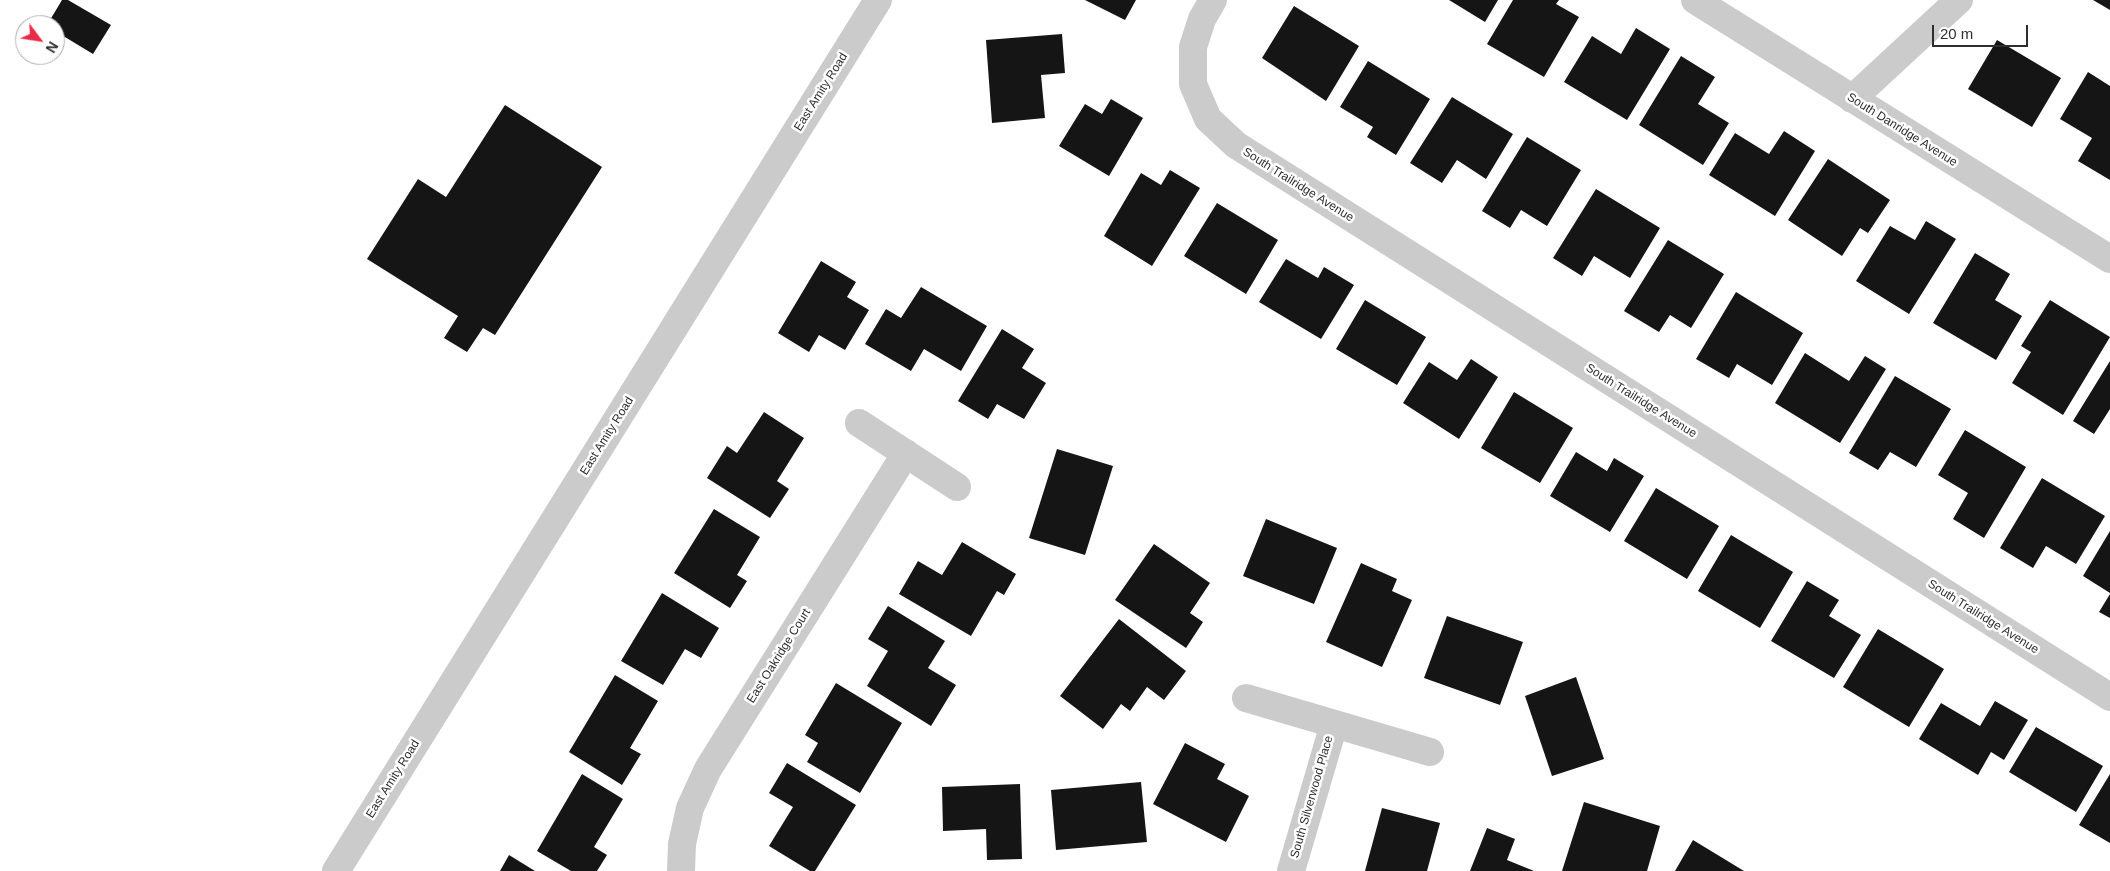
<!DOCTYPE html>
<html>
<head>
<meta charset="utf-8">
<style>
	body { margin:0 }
	#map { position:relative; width:2110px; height:871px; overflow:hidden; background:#fff; font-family:Helvetica,sans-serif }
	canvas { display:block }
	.north { position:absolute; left:15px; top:15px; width:50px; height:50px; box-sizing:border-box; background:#fff; border:1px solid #ababab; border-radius:50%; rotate:121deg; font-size:14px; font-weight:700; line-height:20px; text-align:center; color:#2e2e2e }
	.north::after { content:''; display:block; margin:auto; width:18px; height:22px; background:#eb2a48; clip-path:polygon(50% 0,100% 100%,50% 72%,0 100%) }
	.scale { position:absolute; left:1932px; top:25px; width:96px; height:22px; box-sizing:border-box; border:2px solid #2e2e2e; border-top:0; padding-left:6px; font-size:15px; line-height:18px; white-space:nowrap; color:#2e2e2e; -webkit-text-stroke:4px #fff; paint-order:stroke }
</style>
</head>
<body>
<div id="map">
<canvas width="2110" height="871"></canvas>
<div class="north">N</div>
<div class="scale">20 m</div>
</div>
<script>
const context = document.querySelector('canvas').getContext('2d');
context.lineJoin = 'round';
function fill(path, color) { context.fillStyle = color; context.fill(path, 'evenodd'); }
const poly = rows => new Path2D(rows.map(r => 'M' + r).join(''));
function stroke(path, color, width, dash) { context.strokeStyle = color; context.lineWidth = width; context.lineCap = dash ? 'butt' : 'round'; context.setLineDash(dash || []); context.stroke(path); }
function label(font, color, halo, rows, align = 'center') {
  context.font = font + ' Helvetica,sans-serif'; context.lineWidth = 5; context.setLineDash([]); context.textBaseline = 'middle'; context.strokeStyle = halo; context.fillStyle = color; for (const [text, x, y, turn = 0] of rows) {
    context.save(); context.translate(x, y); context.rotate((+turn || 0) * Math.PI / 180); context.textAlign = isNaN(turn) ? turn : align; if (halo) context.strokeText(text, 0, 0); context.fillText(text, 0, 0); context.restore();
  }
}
const building = poly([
	[62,0,68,0,111,25,93,54,55,31,55,25,47,25],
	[1085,0,1136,0,1125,20],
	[1449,0,1498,0,1485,22],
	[1513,0,1559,0,1556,4,1579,17,1544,77,1487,44],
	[2093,0,2110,0,2110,10],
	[1294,6,1359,46,1326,101,1262,58],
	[1636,28,1670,49,1627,120,1564,82,1592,36,1621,54],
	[1062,34,1065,73,1041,75,1045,118,992,123,986,40],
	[1997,40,2061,78,2032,127,1968,89],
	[1681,56,1715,77,1698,104,1729,123,1703,165,1639,125],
	[1368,61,1430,99,1396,155,1367,137,1373,127,1340,107],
	[2088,72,2110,86,2110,180,2078,161,2092,138,2060,119],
	[1452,97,1513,134,1486,179,1457,160,1442,183,1410,163],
	[1111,99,1143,118,1109,176,1059,146,1085,104,1102,114],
	[505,105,602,167,495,335,483,328,467,352,444,338,458,316,367,259,418,179,446,197],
	[1784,131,1815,151,1775,216,1709,175,1735,133,1769,154],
	[1527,137,1581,170,1547,226,1521,210,1510,228,1482,211],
	[1828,159,1890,200,1868,233,1860,228,1842,256,1788,220],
	[1170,170,1200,188,1152,266,1104,236,1141,173,1161,185],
	[1596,189,1660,228,1630,278,1594,256,1582,276,1553,258],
	[1217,203,1278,240,1246,294,1184,256],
	[1926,221,1956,239,1909,314,1856,281,1890,226,1915,240],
	[1668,240,1724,274,1691,328,1670,315,1659,332,1624,311],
	[1975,253,2010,274,1995,300,2022,316,1996,360,1933,323],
	[1286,259,1318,278,1324,267,1354,285,1321,339,1259,302],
	[821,261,856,282,847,297,869,310,845,350,819,335,809,352,778,333],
	[921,287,987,326,961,371,924,349,911,371,865,344,886,309,901,318],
	[1736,292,1803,333,1772,385,1737,364,1729,378,1696,359],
	[1365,300,1426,337,1397,385,1336,349],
	[2050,300,2110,337,2063,415,2012,383,2031,352,2021,346],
	[1002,329,1034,349,1022,368,1046,383,1024,419,997,404,988,419,958,401],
	[1805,353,1849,381,1865,356,1886,369,1840,443,1775,403],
	[1471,359,1498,377,1459,439,1403,403,1429,362,1457,380],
	[2110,361,2110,409,2094,434,2073,421],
	[1895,376,1951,409,1916,467,1890,452,1878,470,1849,453],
	[1514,392,1573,428,1540,483,1481,448],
	[764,412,804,438,777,481,789,489,770,518,707,478,727,446,737,453],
	[1965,430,2026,467,1984,538,1953,519,1968,493,1938,475],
	[1057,449,1113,466,1085,555,1029,538],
	[1576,452,1607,471,1614,458,1644,476,1610,532,1550,496],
	[2042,478,2105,516,2076,564,2046,546,2033,568,2000,548],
	[1656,488,1719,526,1687,579,1624,541],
	[714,509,760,537,737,575,747,581,730,608,674,573],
	[1266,519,1337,548,1314,604,1243,576],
	[2110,531,2110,593,2083,576],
	[1731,535,1793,572,1760,628,1698,591],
	[962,542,1016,574,1004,595,997,591,971,636,899,594,918,561,942,575],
	[1154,544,1210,583,1190,613,1203,622,1186,648,1115,600],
	[1361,563,1397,579,1392,591,1412,600,1382,667,1326,642],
	[1807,581,1839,600,1829,616,1861,635,1834,678,1771,641],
	[662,593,719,628,701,658,685,649,663,685,621,661],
	[2110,594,2110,618,2099,612],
	[888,606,945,641,928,668,956,685,931,726,867,686,888,651,868,639],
	[1447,616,1523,642,1500,705,1424,678],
	[1119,619,1186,671,1164,700,1147,687,1130,711,1121,704,1103,729,1060,696],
	[1878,629,1944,669,1909,727,1843,687],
	[615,675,658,701,630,748,641,754,622,785,569,752],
	[1576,677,1604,759,1552,776,1525,696],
	[836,683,902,723,860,793,807,762,818,743,805,735],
	[1995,701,2028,720,2004,760,1991,752,1978,775,1919,739,1941,703,1980,726],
	[2036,727,2103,766,2076,812,2009,772],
	[1185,743,1225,764,1217,779,1249,796,1226,842,1153,804],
	[787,763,856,805,815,871,810,871,769,846,793,807,769,793],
	[582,774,623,799,594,847,607,855,597,871,571,871,537,851],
	[2110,774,2110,843,2079,825],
	[1141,782,1147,842,1056,850,1051,790],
	[1020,784,1022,859,987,860,986,829,943,831,942,787],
	[1584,802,1660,826,1647,871,1562,871],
	[1382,808,1440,823,1427,871,1365,871],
	[1487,828,1515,839,1507,860,1534,871,1470,871],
	[1693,840,1744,871,1675,871],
	[509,855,535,871,500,871]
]);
const minor = poly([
	[1213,0,1202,19,1193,47,1193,84,1208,119,1236,145,2110,697],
	[1695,0,2110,259],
	[1852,99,1959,0],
	[859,423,957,487],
	[1246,698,1430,752],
	[336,871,878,0],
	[681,871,682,844,690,808,708,769,906,453],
	[1291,871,1334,724]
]);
const streetNames = [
	["East Amity Road",821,92,-58],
	["South Danridge Avenue",1902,130,32],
	["South Trailridge Avenue",1298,185,32],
	["South Trailridge Avenue",1641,401,32],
	["East Amity Road",607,436,-58],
	["South Trailridge Avenue",1983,617,32],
	["East Oakridge Court",779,656,-58],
	["East Amity Road",393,779,-58],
	["South Silverwood Place",1312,797,-74]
];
fill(building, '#151515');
stroke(minor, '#cbcbcb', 28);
label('12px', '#2e2e2e', '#fff', streetNames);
</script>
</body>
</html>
